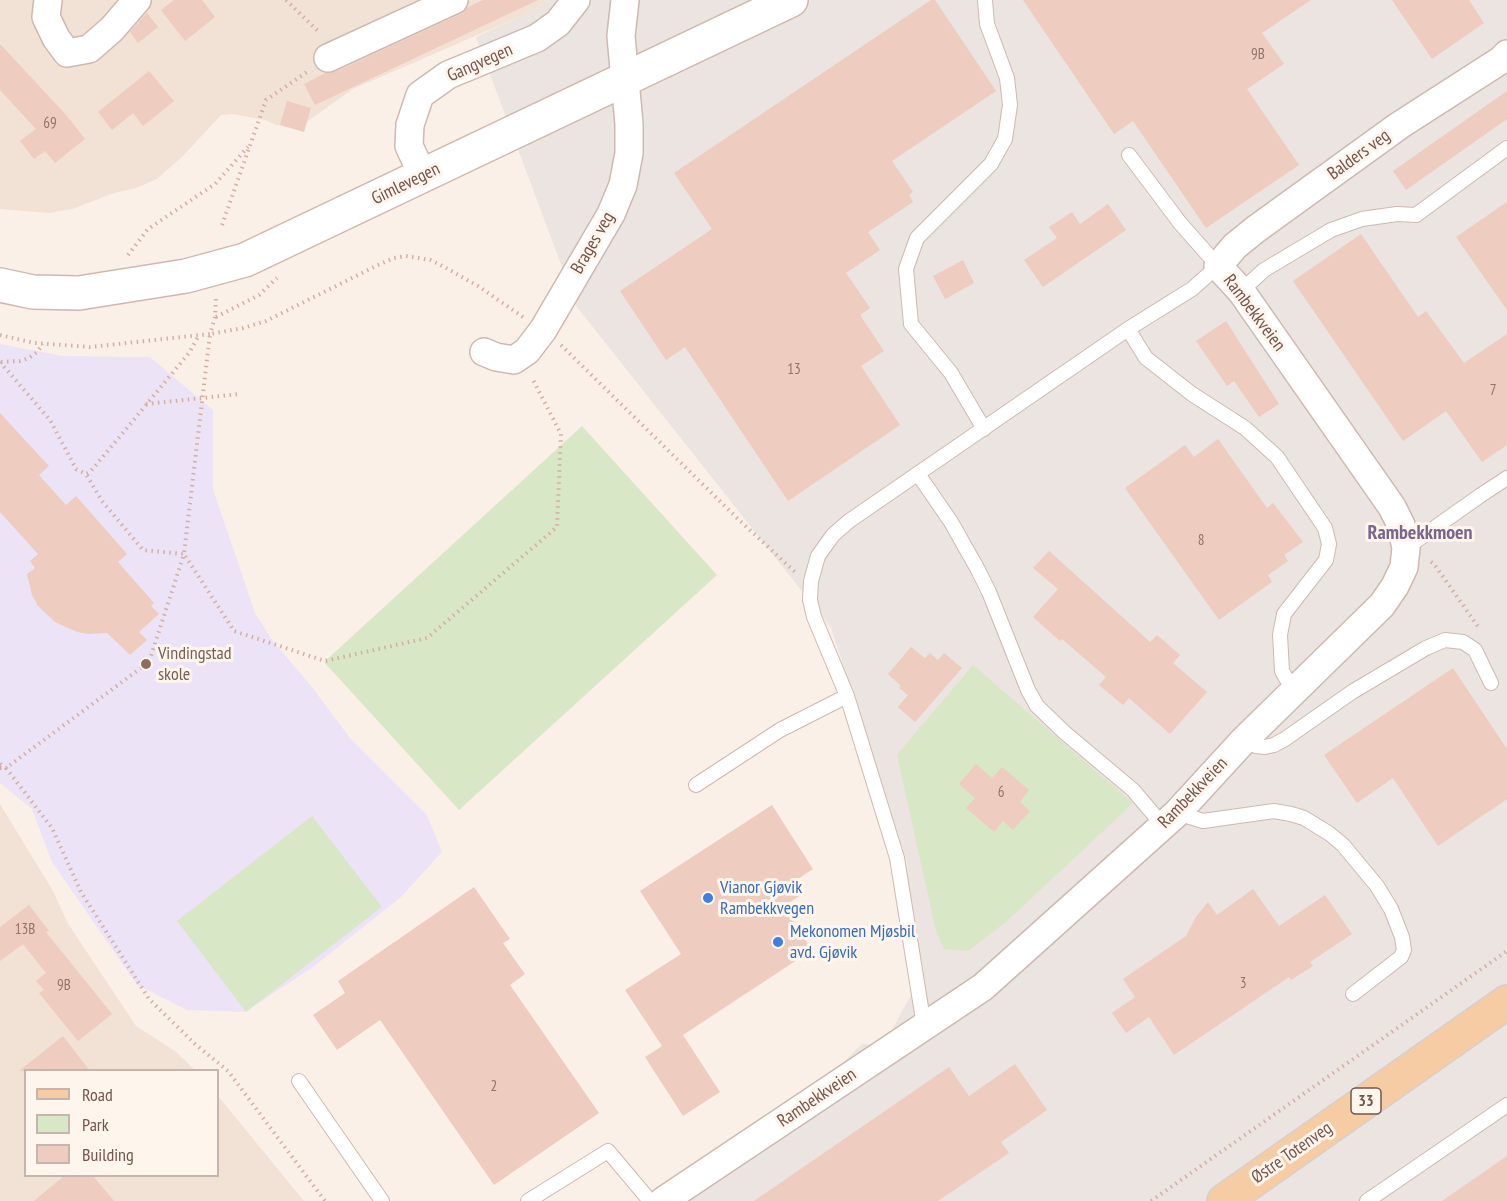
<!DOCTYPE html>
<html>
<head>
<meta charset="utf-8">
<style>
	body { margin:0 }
	#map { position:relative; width:1507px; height:1201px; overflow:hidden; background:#fbf0e7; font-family:"PT Sans Narrow",sans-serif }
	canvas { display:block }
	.legend { position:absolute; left:24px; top:1069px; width:195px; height:108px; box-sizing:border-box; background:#fef5ed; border:2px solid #c6b5ad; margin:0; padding:8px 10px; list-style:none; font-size:18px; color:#73554d }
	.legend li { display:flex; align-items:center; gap:12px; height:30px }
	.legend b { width:30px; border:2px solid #c6b5ad }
</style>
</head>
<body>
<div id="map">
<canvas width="1507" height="1201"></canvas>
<ul class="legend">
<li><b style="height:8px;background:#f5cca3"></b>Road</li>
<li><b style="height:16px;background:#d8e8c6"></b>Park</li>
<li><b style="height:16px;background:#eeccc0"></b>Building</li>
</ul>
</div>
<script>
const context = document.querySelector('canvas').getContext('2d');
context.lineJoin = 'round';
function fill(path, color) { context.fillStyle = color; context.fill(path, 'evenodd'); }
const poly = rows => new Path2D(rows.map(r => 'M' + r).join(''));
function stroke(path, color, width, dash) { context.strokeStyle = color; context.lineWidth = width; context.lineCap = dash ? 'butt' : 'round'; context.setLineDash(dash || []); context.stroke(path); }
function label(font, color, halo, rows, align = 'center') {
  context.font = font + ' "PT Sans Narrow",sans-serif'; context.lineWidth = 6; context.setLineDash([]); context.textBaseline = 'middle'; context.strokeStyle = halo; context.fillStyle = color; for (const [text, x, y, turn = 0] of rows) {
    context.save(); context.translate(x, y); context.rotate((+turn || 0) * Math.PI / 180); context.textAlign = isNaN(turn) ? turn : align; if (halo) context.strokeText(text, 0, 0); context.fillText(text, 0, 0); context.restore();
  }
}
const residential = poly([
	[0,0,550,0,521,16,353,89,298,128,276,125,265,120,232,114,221,115,182,157,157,179,136,188,114,193,72,209,49,213,0,209],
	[0,804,53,891,67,922,136,1026,175,1051,195,1070,26,1070,26,1176,218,1176,218,1096,304,1201,0,1201]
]);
const industrial = poly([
	[550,0,1507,0,1507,1201,667,1201,786,1118,862,1044,883,1046,911,995,907,863,831,628,577,307,476,37,521,16]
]);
const education = poly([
	[0,344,63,356,150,357,213,410,213,489,255,613,273,641,312,687,350,738,427,815,442,852,401,897,313,967,245,1012,187,1010,137,985,52,862,32,809,0,783]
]);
const green = poly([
	[582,426,717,575,459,810,324,662],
	[973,665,1133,803,1007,921,968,951,944,949,936,931,897,755],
	[312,816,382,907,246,1012,177,921]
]);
const building = poly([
	[174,0,202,0,215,17,185,41,161,10],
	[483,0,538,0,315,105,304,84,325,73,335,72,461,14,468,7],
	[931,0,935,0,996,91,892,161,913,192,909,195,913,202,868,232,880,250,846,273,870,308,860,315,884,351,861,366,900,425,788,501,685,347,666,360,620,291,712,229,674,173],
	[1023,0,1311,0,1262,33,1284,64,1247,89,1299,165,1206,228,1133,121,1114,134],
	[1392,0,1469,0,1484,23,1432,59],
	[147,13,158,27,138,43,130,32],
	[0,44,67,116,85,139,55,163,45,151,34,159,20,141,36,129,0,90],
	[149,71,174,101,143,126,133,113,112,130,98,112],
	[1507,91,1507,119,1406,190,1393,171],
	[287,101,311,108,304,132,280,125],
	[1507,202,1507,310,1456,237],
	[1108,204,1126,230,1043,287,1024,260,1057,238,1049,227,1072,212,1080,224],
	[1361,234,1418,317,1426,311,1464,363,1507,334,1507,445,1482,462,1446,411,1403,441,1293,281],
	[963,260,974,283,945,299,933,276],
	[1226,321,1279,404,1259,417,1234,381,1227,386,1196,341],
	[0,413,49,466,39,475,66,505,76,496,127,554,118,562,154,603,151,606,159,614,139,632,147,640,130,655,107,633,88,634,77,632,55,622,38,606,32,595,27,574,35,568,30,561,38,554,0,512],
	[1218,439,1267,508,1273,503,1303,542,1284,555,1288,561,1268,575,1272,582,1219,620,1125,488,1185,445,1194,457],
	[1049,551,1150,642,1157,635,1180,655,1173,663,1207,692,1170,734,1129,698,1123,705,1099,685,1106,677,1062,639,1060,641,1033,617,1058,589,1033,568],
	[911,647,925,658,930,653,938,660,944,653,962,668,915,722,898,707,908,695,899,688,901,686,888,674],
	[1453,668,1507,749,1507,799,1438,846,1393,778,1357,803,1324,755],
	[976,764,992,778,1002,767,1029,790,1020,802,1030,811,1013,830,1003,821,994,832,966,808,975,798,959,784],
	[772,805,813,869,793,882,801,895,784,906,812,950,683,1035,720,1092,683,1116,645,1057,662,1046,625,990,681,954,640,891],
	[474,887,510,939,503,943,525,974,510,985,599,1113,494,1185,380,1020,337,1050,313,1015,345,993,338,981],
	[1253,889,1279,926,1325,895,1352,934,1310,962,1313,966,1291,980,1289,977,1174,1055,1149,1017,1126,1033,1112,1013,1135,997,1123,979,1186,936,1196,917,1208,902,1217,915],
	[29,905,49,931,46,932,112,1014,78,1041,39,993,44,990,36,981,46,973,23,944,0,961,0,927],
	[63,1036,90,1071,19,1071],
	[1015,1064,1047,1110,1001,1142,1009,1153,938,1201,754,1201,949,1067,969,1096],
	[1507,1156,1507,1201,1442,1201],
	[64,1176,93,1176,114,1201,34,1201]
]);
const path = poly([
	[286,0,320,33],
	[222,225,266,100,307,72],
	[128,255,148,229,215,184,248,147],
	[216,317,259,295,277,278],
	[523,317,478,286,439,264,430,260,406,256,394,258,378,265,266,321,243,328,210,334,184,554,234,631,325,661,427,638,557,527,561,434,532,378],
	[0,335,35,343,90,347,210,334,215,317,216,298],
	[561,345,737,518,795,572],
	[0,362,50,420,76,469,86,474,90,472,127,428,189,353,199,335],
	[1,362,20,361,29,358,37,352,43,344],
	[146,404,240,394],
	[1431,562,1434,564,1479,628],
	[0,764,6,768,149,662,184,554,143,550,102,501,86,474],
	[0,768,6,768,52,828,81,892,149,999,195,1044,228,1071,325,1201],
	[1151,1201,1507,951]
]);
const lane = poly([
	[1241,291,1264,270,1331,230,1362,219,1397,214,1416,215,1507,148],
	[1128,329,1146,358,1192,394,1245,428,1277,457,1325,528,1329,544,1326,560,1284,614,1280,635,1282,671,1294,692],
	[984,429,951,373,911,324,906,269,917,238,991,164,1005,139,1010,105,1007,78,987,24,985,0],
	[918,474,951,522,977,568,989,592,1028,690,1037,706,1064,732,1133,790,1155,816,1161,828],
	[1406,548,1481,495,1507,478],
	[1244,740,1256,746,1265,747,1274,745,1285,739,1352,692,1426,648,1445,640,1463,642,1475,650,1491,683],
	[696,785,780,730,847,696],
	[1177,813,1203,821,1274,811,1291,814,1304,818,1330,834,1343,845,1377,886,1391,909,1402,937,1404,950,1401,957,1353,994],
	[924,1026,897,858,847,696,814,617,810,600,811,581,818,556,833,535,849,521,1128,329,1192,289,1218,266,1180,223,1129,155],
	[299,1081,382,1201],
	[528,1201,608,1151,650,1201],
	[1367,1201,1507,1105]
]);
const street = poly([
	[48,0,46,17,56,38,67,53,89,49,112,29,137,0],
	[328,58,454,0],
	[423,176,409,146,410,125,420,95,448,75,537,38,558,23,576,0],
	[484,352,496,357,514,360,527,351,543,330,611,214,623,185,629,153,629,124,621,36,625,0],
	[663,1201,983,987,1177,813,1244,740,1382,605,1395,586,1404,567,1406,548,1401,525,1392,507,1241,291,1218,266,1235,246,1256,229,1400,125,1501,60,1507,54]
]);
const secondary = poly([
	[0,285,33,292,79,293,186,276,245,260,791,0]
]);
const primary = poly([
	[1224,1201,1507,1002]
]);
const markers = [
	[146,664,6,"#8d6e63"],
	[708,898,6,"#3f7fe0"],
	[778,942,6,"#3f7fe0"]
];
const numberNames = [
	["9B",1258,55],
	["69",50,124],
	["13",794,370],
	["7",1493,391],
	["8",1201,541],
	["6",1001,793],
	["13B",25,930],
	["3",1243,984],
	["9B",64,986],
	["2",494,1087]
];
const shields = [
	[1366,1101,30]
];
const shieldNames = [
	["33",1366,1101]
];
const streetNames = [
	["Gangvegen",480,63,-24],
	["Balders veg",1359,155,-36],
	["Gimlevegen",406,184,-26],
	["Brages veg",593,243,-60],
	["Rambekkveien",1254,313,53],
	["Rambekkveien",1193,793,-46],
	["Rambekkveien",817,1098,-34],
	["Østre Totenveg",1292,1153,-35]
];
const educationNames = [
	["Vindingstad",158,654],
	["skole",158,675]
];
const shopNames = [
	["Vianor Gjøvik",720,888],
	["Rambekkvegen",720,909],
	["Mekonomen Mjøsbil",790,932],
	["avd. Gjøvik",790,953]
];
const neighbourhoodNames = [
	["Rambekkmoen",1420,533]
];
fill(residential, '#f2e1d5');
fill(industrial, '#ebe4e0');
fill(education, '#ede3f7');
fill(green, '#d8e8c6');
fill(building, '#eeccc0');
stroke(lane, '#ceb9b0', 16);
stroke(street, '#ceb9b0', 30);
stroke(secondary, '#d0b8ae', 36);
stroke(primary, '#d8cfcd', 36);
stroke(path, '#d3afa3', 4, [1.5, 4.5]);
stroke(lane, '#fff', 14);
stroke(street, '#fff', 27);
stroke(secondary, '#fff', 33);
stroke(primary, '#f5cca3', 33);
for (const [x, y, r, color] of markers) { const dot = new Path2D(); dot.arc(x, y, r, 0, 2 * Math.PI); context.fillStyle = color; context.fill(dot); stroke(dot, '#fef5ed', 2); }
label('15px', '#92736a', null, numberNames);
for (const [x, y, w] of shields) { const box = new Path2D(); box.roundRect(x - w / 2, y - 13, w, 26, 4.5); context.fillStyle = '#fef5ed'; context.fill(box); stroke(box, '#73554d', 1.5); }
label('bold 16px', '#73554d', null, shieldNames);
label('18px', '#73554d', '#fef5ed', streetNames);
label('18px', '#785e54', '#fef5ed', educationNames, 'left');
label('18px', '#366cbe', '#fef5ed', shopNames, 'left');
label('bold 20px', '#7a658f', '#fef5ed', neighbourhoodNames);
</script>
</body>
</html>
